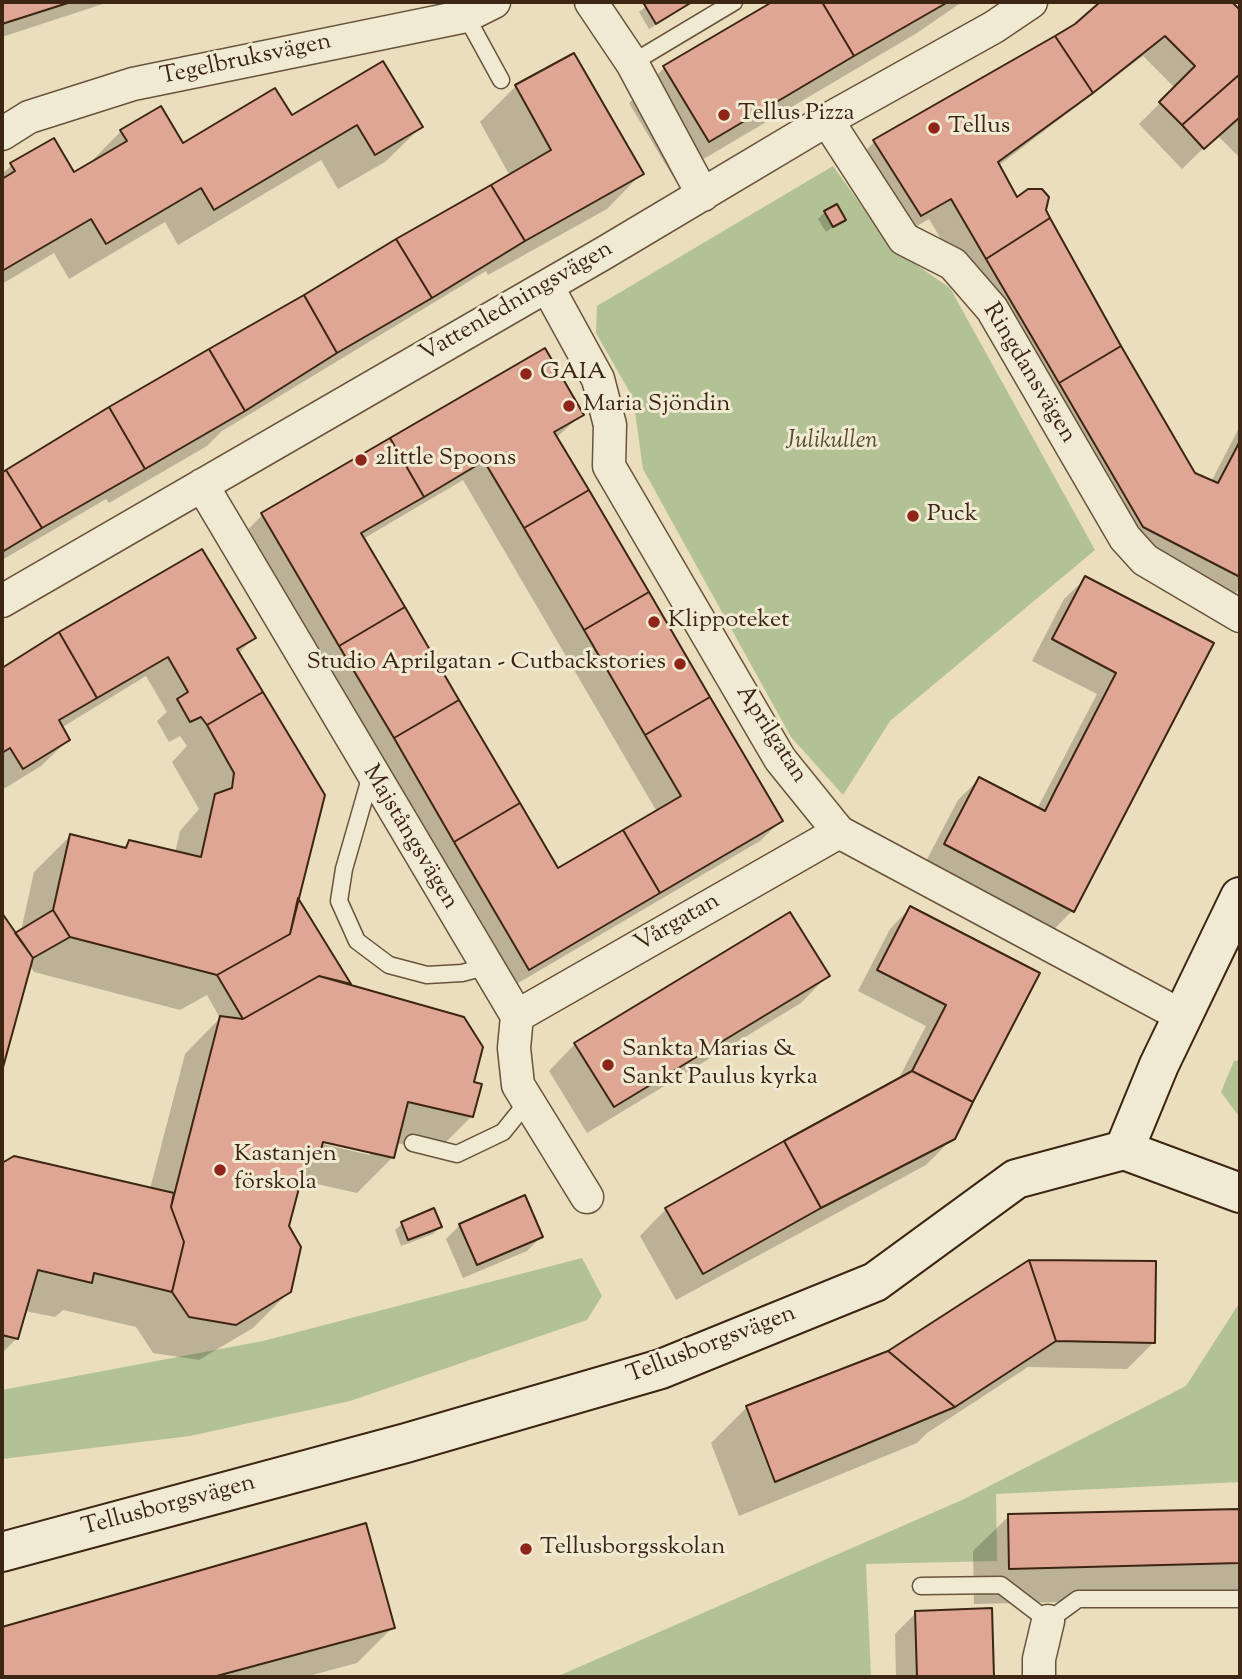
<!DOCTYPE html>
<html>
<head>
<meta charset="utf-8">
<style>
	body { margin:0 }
	#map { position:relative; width:1242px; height:1679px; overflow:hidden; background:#eadebc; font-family:"Sorts Mill Goudy",serif }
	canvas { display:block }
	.frame { position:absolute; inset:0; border:4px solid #3c2512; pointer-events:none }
</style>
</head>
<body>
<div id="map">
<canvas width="1242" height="1679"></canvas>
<div class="frame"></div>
</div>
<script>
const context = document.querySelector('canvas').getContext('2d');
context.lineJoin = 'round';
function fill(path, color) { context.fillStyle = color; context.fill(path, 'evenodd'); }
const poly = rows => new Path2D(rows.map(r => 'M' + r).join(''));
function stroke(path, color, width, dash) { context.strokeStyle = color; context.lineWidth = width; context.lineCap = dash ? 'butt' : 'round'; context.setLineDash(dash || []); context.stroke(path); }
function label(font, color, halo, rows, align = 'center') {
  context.font = font + ' "Sorts Mill Goudy",serif'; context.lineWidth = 6; context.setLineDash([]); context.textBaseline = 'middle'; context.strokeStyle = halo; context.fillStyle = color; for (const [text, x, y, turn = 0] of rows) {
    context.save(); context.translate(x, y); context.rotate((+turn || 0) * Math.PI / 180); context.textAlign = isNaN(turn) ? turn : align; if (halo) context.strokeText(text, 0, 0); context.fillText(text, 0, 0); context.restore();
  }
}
const green = poly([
	[833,166,892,248,950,288,1095,550,890,721,843,795,791,737,643,469,633,398,596,333,597,306],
	[1240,1060,1240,1118,1221,1092,1234,1061],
	[582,1258,602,1296,587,1320,350,1401,190,1436,2,1459,2,1390,263,1341],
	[1240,1302,1240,1482,996,1494,997,1561,866,1564,871,1677,556,1677,962,1500,1186,1386]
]);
const shadow = poly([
	[2,2,109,2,2,37],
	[652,2,694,2,649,29,639,12],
	[775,2,962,2,917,33,673,177,629,103,665,67],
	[1102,2,1228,2,1240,15,1240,158,1217,135,1182,169,1139,124,1175,88,1143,56,998,166,1017,200,1044,210,1194,475,1211,482,1240,426,1240,588,1227,602,1123,547,929,219,900,236,854,163,874,142,1076,26],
	[516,86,642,173,607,209,488,275,486,271,222,431,207,446,109,503,106,499,2,560,2,475,510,176,480,122],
	[291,117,421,127,385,162,338,189,321,160,178,245,165,222,69,279,54,253,2,284,2,174,12,165,73,174,86,167,121,131,182,145],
	[825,212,844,219,826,232,818,219],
	[582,414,556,438,781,821,760,841,508,989,242,536,262,515],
	[463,480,657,812,557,870,363,539],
	[1085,579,1212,644,1072,911,1052,931,924,865,958,800,979,779,1037,809,1097,694,1032,661,1064,599],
	[61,634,254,637,238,654,297,899,349,983,346,985,472,1084,472,1116,436,1152,396,1143,393,1157,357,1193,299,1180,288,1226,290,1291,253,1328,199,1360,153,1353,136,1327,63,1310,55,1317,25,1311,17,1338,2,1353,2,1165,15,1157,150,1189,185,1054,220,1018,207,995,180,1010,34,972,29,964,2,1064,2,914,15,935,21,931,34,872,70,836,122,849,129,842,175,853,180,831,199,809,172,762,187,746,180,736,169,742,157,721,167,712,146,676,61,728,68,740,41,766,2,790,2,670],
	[315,1139,370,1151,370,1155,314,1142],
	[910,908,1038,973,953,1138,926,1165,676,1300,640,1236,666,1209,898,1080,926,1026,858,991,890,929],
	[827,976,801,1003,587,1133,549,1071,575,1044],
	[402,1224,440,1227,433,1234,401,1246,395,1230],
	[460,1225,541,1237,527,1251,463,1278,446,1239],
	[1155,1262,1154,1342,1127,1369,1028,1367,927,1433,917,1443,739,1516,711,1443,747,1407],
	[1240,1511,1240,1598,974,1604,973,1551,1009,1516],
	[364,1525,393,1627,357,1663,305,1677,2,1677,2,1629],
	[990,1610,992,1677,896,1677,895,1634,916,1613]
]);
const building = poly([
	[2,2,71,2,2,24,2,2],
	[649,2,692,2,656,24,644,4,649,2],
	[772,2,822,2,854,56,709,142,663,66,772,2],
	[822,2,948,2,854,56,822,2],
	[1100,2,1232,2,1240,10,1240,74,1182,125,1159,102,1195,66,1165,36,1093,93,1055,36,1075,24,1100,2],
	[1055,36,1093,93,998,162,1017,197,1028,189,1042,189,1049,197,1046,210,1050,218,986,259,951,199,921,216,873,140,1055,36],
	[574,53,644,174,525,241,491,185,551,150,515,85,574,53],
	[383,61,423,127,375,155,357,125,214,210,201,188,106,244,91,219,2,271,2,179,15,171,10,163,54,138,74,172,127,141,120,130,161,106,183,143,275,88,292,115,383,61],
	[1240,74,1240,117,1204,149,1182,125,1240,74],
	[491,185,525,241,432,298,396,239,491,185],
	[837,204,846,220,833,227,824,211,837,204],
	[1050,218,1121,346,1059,383,986,259,1050,218],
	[396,239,432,298,337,353,304,295,396,239],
	[304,295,337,353,245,411,209,349,304,295],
	[1121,346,1195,473,1218,483,1240,441,1240,577,1143,527,1059,383,1121,346],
	[545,348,584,415,554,432,589,490,524,528,484,461,424,497,390,438,545,348],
	[209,349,245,411,145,469,109,407,209,349],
	[109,407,145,469,42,528,6,470,109,407],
	[390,438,424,497,361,533,405,607,339,646,261,513,390,438],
	[6,470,42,528,2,552,2,473,6,470],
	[589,490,649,592,584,630,524,528,589,490],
	[202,549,256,638,237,649,263,692,207,725,201,717,190,722,177,699,188,692,168,657,97,698,59,632,202,549],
	[1085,576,1214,643,1074,912,944,844,979,777,1045,811,1056,789,1116,673,1052,639,1085,576],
	[649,592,710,697,645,735,584,630,649,592],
	[405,607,459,700,394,738,339,646,405,607],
	[59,632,97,698,59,720,70,740,23,769,10,748,2,753,2,668,59,632],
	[263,692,325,795,290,934,217,975,70,937,53,910,70,834,126,848,129,840,201,857,215,794,232,788,234,773,207,725,263,692],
	[710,697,783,821,660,893,623,830,681,796,645,735,710,697],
	[459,700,520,803,454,842,394,738,459,700],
	[520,803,558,868,623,830,660,893,529,970,454,842,520,803],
	[298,898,351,984,319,976,243,1019,217,975,290,934,298,898],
	[910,906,1040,973,973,1102,912,1071,946,1005,877,970,910,906],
	[53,910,70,937,33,958,15,933,53,910],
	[790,912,830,976,614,1107,574,1043,790,912],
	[2,913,33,958,2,1071,2,913],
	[319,976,464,1017,483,1047,474,1082,482,1084,473,1117,408,1102,394,1158,323,1142,318,1161,307,1158,289,1226,301,1247,291,1292,236,1325,189,1317,172,1292,184,1242,171,1207,220,1016,243,1019,319,976],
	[912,1071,973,1102,955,1139,821,1208,784,1141,912,1071],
	[784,1141,821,1208,703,1274,665,1208,784,1141],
	[14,1156,174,1193,171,1207,184,1242,172,1292,94,1273,92,1283,38,1270,18,1339,2,1335,2,1163,14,1156],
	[525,1195,543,1237,477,1265,459,1224,525,1195],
	[434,1208,442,1227,408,1240,401,1222,434,1208],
	[1029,1260,1156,1261,1155,1343,1056,1341,1029,1260],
	[1029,1260,1056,1341,955,1407,888,1351,1029,1260],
	[888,1351,955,1407,775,1482,746,1406,888,1351],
	[1240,1509,1240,1563,1009,1569,1008,1514,1240,1509],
	[366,1523,395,1628,213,1677,2,1677,2,1627,366,1523],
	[992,1608,994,1677,917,1677,915,1611,992,1608]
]);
const lane = poly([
	[466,16,501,80],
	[632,63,734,2],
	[371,775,344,869,339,901,357,941,389,965,427,975,462,973,485,967],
	[413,1143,457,1154,503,1132,528,1101],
	[921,1586,1001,1585,1048,1621,1078,1599,1240,1599]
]);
const street = poly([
	[591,2,632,63,703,195],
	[827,120,904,239,953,264,992,309,1125,538,1145,560,1240,616],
	[2,134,29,117,133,84,466,16,494,2],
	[547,286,598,379,610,425,609,466,780,759,839,832,1182,1016],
	[202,485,517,1016,514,1048,518,1085,587,1197],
	[2,601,604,253,827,120,994,27,1031,2],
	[517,1016,839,832],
	[1039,1677,1039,1659,1048,1621]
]);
const secondary = poly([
	[1124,1150,1159,1065,1240,897],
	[1124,1150,1240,1193],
	[2,1552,406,1443,661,1369,875,1282,1016,1179,1124,1150]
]);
const markers = [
	[724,115,7,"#8f2418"],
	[934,128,7,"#8f2418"],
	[526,374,7,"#8f2418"],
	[569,406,7,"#8f2418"],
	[361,460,7,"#8f2418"],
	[913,516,7,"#8f2418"],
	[654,622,7,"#8f2418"],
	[680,664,7,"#8f2418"],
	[608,1065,7,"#8f2418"],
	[220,1170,7,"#8f2418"],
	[526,1549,7,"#8f2418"]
];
const streetNames = [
	["Tegelbruksvägen",246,61,-12],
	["Vattenledningsvägen",517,303,-30],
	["Ringdansvägen",1028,374,59],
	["Aprilgatan",770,735,57],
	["Majstångsvägen",409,838,59],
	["Vårgatan",678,924,-30],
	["Tellusborgsvägen",712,1346,-21],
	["Tellusborgsvägen",169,1507,-15]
];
const poiNames = [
	["Tellus Pizza",738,115],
	["Tellus",948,128],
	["GAIA",540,374],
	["Maria Sjöndin",583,406],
	["2little Spoons",375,460],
	["Puck",927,516],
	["Klippoteket",668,622],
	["Studio Aprilgatan - Cutbackstories",666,664,"right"],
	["Sankta Marias &",622,1051],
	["Sankt Paulus kyrka",622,1079],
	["Kastanjen",234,1156],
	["förskola",234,1184],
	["Tellusborgsskolan",540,1549]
];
const parkNames = [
	["Julikullen",832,443]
];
fill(green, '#b2c294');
fill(shadow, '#0003');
fill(building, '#e0a694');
stroke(building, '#3c2512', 2);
stroke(lane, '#68533c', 19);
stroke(street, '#68533c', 35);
stroke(secondary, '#3c2512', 42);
stroke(lane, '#f1ead3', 16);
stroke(street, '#f1ead3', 32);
stroke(secondary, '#f1ead3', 38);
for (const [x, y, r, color] of markers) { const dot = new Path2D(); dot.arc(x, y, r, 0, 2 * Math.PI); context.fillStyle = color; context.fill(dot); stroke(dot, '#f1ead3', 2.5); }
label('24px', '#3c2512', '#f1ead3', streetNames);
label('24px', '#3c2512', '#f1ead3', poiNames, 'left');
label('italic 24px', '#5a4c32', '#f1ead3', parkNames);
</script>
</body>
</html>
